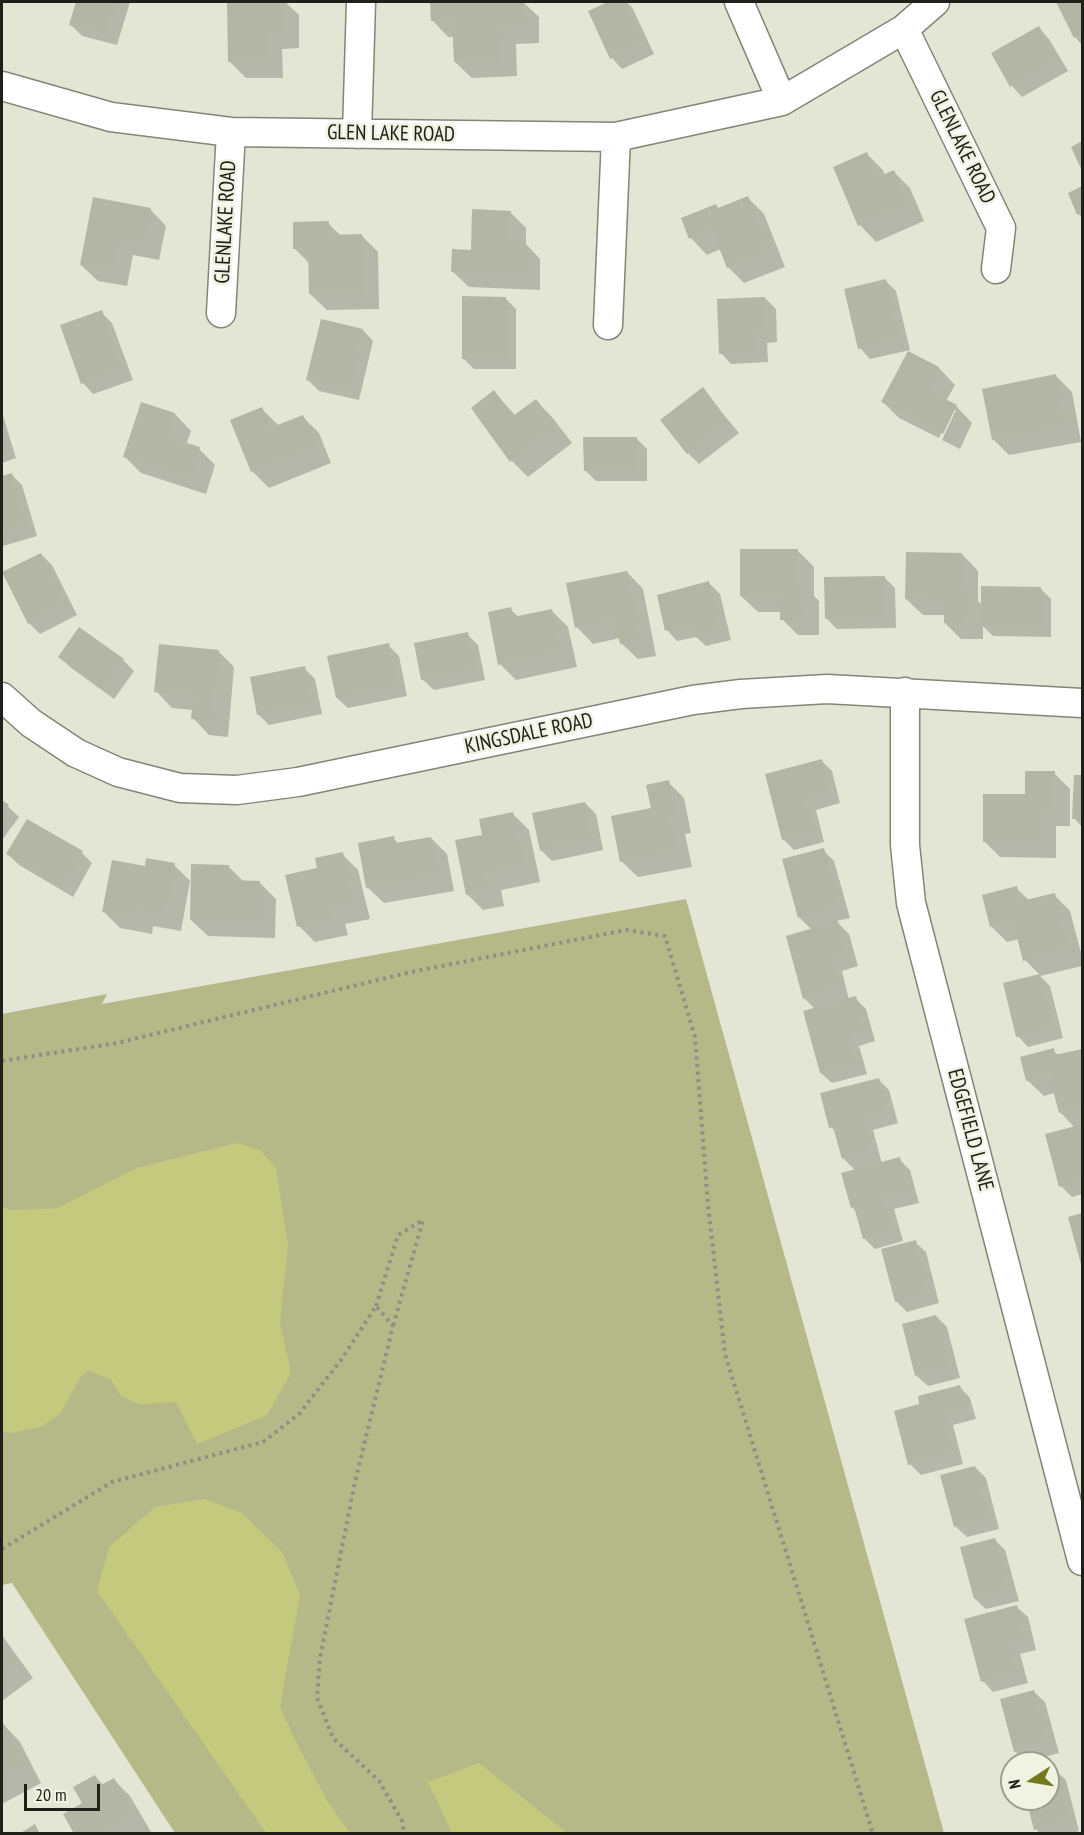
<!DOCTYPE html>
<html>
<head>
<meta charset="utf-8">
<style>
	body { margin:0 }
	#map { position:relative; width:1084px; height:1835px; overflow:hidden; background:#e3e5d5; font-family:"PT Sans Narrow",sans-serif }
	canvas { display:block }
	.frame { position:absolute; inset:0; border:3px solid #1f201a; pointer-events:none }
	.north { position:absolute; left:1000px; top:1751px; width:60px; height:60px; box-sizing:border-box; background:#f0f2e2; border:2px solid #9c9e92; border-radius:50%; rotate:258deg; font-size:16px; font-weight:700; line-height:24px; text-align:center; color:#1f201a }
	.north::after { content:''; display:block; margin:auto; width:21px; height:27px; background:#747821; clip-path:polygon(50% 0,100% 100%,50% 72%,0 100%) }
	.scale { position:absolute; left:24px; top:1784px; width:76px; height:27px; box-sizing:border-box; border:3px solid #1f201a; border-top:0; padding-left:8px; font-size:18px; line-height:21px; white-space:nowrap; color:#1f201a; -webkit-text-stroke:4px #f0f2e2; paint-order:stroke }
</style>
</head>
<body>
<div id="map">
<canvas width="1084" height="1835"></canvas>
<div class="frame"></div>
<div class="north">N</div>
<div class="scale">20 m</div>
</div>
<script>
const context = document.querySelector('canvas').getContext('2d');
context.lineJoin = 'round';
function fill(path, color) { context.fillStyle = color; context.fill(path, 'evenodd'); }
const poly = rows => new Path2D(rows.map(r => 'M' + r).join(''));
function stroke(path, color, width, dash) { context.strokeStyle = color; context.lineWidth = width; context.lineCap = dash ? 'butt' : 'round'; context.setLineDash(dash || []); context.stroke(path); }
function label(font, color, halo, rows, align = 'center') {
  context.font = font + ' "PT Sans Narrow",sans-serif'; context.lineWidth = 5; context.setLineDash([]); context.textBaseline = 'middle'; context.strokeStyle = halo; context.fillStyle = color; for (const [text, x, y, turn = 0] of rows) {
    context.save(); context.translate(x, y); context.rotate((+turn || 0) * Math.PI / 180); context.textAlign = isNaN(turn) ? turn : align; if (halo) context.strokeText(text, 0, 0); context.fillText(text, 0, 0); context.restore();
  }
}
const green = poly([
	[686,899,944,1833,175,1833,12,1583,2,1585,2,1014,107,994,102,1004]
]);
const water = poly([
	[237,1143,260,1150,276,1168,288,1245,280,1323,291,1373,267,1415,197,1444,176,1402,139,1404,122,1397,110,1379,88,1371,81,1376,61,1413,41,1427,11,1433,2,1432,2,1208,14,1210,58,1208,137,1168],
	[205,1499,242,1513,282,1552,300,1595,280,1706,295,1740,328,1802,350,1833,266,1833,97,1591,109,1547,155,1507],
	[479,1763,567,1833,452,1833,428,1782]
]);
const shadow = poly([
	[78,2,130,2,117,45,82,36,71,25],
	[229,2,285,2,299,15,299,48,282,49,283,78,246,78,230,62],
	[523,2,539,17,539,43,516,44,517,76,472,78,455,62,454,37,448,37,432,20,432,4],
	[611,2,626,2,632,7,654,54,622,69,612,58,590,11],
	[1057,2,1082,2,1082,45,1075,37],
	[1039,28,1049,39,1068,71,1022,97,1012,86],
	[867,154,883,170,885,176,894,172,910,188,924,221,876,242,860,225],
	[1082,188,1082,218,1079,214,1070,194],
	[748,198,764,214,785,267,744,283,728,267,721,249,707,255,691,238,683,219,716,206,719,209],
	[150,209,166,226,159,260,133,255,127,286,98,281,81,265],
	[510,212,526,228,526,244,540,259,540,290,469,287,452,271],
	[328,223,341,236,362,236,378,252,379,309,327,310,310,294,310,264,295,249],
	[885,280,896,291,910,350,870,359,860,348],
	[505,298,516,309,516,369,474,369,463,358],
	[765,298,776,309,777,342,767,343,768,362,731,364,721,353],
	[101,312,112,323,133,380,93,394,83,383],
	[363,330,373,341,359,400,319,391,308,380],
	[908,353,939,368,955,385,946,401,956,406,972,423,960,449,942,440,956,410,953,410,939,438,899,418,883,402],
	[1056,376,1072,392,1081,442,1009,455,993,439],
	[702,389,739,433,699,464,688,453],
	[494,392,516,416,536,401,552,417,572,443,528,477,512,461],
	[262,409,278,425,303,417,319,433,331,463,269,488,253,472,232,421],
	[2,412,16,458,2,463],
	[175,414,191,431,186,445,199,449,215,465,206,494,141,473,125,457],
	[636,438,647,449,647,481,596,481,585,470],
	[11,474,22,485,37,536,3,546,2,544,2,477],
	[797,550,814,567,814,596,819,601,819,635,798,635,782,619,782,612,758,612,741,596],
	[41,554,52,565,77,615,40,634,29,623],
	[962,554,978,571,978,601,983,606,1040,588,1051,599,1051,637,993,636,983,626,983,639,961,639,945,623,945,615,923,615,906,599],
	[627,572,643,589,656,656,638,659,621,643,620,638,593,644,577,627],
	[884,577,895,588,896,628,837,629,826,618],
	[709,583,720,594,731,640,706,646,696,637,677,641,667,630],
	[510,609,519,617,552,611,568,627,577,667,516,680,500,664],
	[467,634,478,645,485,680,434,690,423,680,416,644],
	[388,645,399,656,407,696,348,708,337,698],
	[218,651,234,667,228,737,209,735,193,718,193,710,172,708,156,691],
	[60,657,123,660,134,671,114,699,70,667],
	[304,668,315,679,322,714,269,725,258,714],
	[821,760,832,771,840,803,816,810,824,842,794,850,783,839],
	[1054,773,1070,789,1070,826,1056,826,1056,858,1000,857,984,841,1027,795],
	[1076,776,1082,776,1082,827,1074,818],
	[668,782,684,798,691,833,685,834,692,867,638,877,621,861],
	[2,801,19,817,2,840],
	[585,803,596,814,603,850,552,861,541,850],
	[513,814,529,830,540,882,501,890,504,906,483,910,467,894,484,836],
	[393,838,399,844,431,838,447,854,454,891,384,903,367,887],
	[823,850,834,861,850,918,836,921,849,934,858,966,842,971,849,1000,855,998,866,1009,875,1041,859,1046,867,1074,832,1083,821,1073,815,1009,804,998,812,930,800,918,784,860],
	[82,853,92,863,73,897,19,865,8,854],
	[342,854,358,870,370,919,345,924,348,935,315,942,299,926,318,869],
	[174,865,190,881,181,931,153,926,152,934,120,928,104,912,146,868],
	[228,866,244,882,260,883,276,899,275,938,208,936,191,920],
	[1016,888,1030,901,1054,895,1070,911,1081,953,1082,953,1082,966,1040,976,1050,986,1063,1038,1028,1047,1018,1036,1040,975,1025,960,1019,939,1007,942,991,926],
	[1053,1050,1059,1056,1082,1050,1082,1127,1081,1128,1082,1130,1082,1194,1072,1197,1061,1186,1075,1128,1060,1112,1055,1093,1044,1096,1027,1080],
	[878,1079,889,1090,898,1123,873,1130,882,1164,899,1159,910,1170,919,1203,894,1209,903,1241,875,1249,864,1238,857,1212,852,1207,856,1171,843,1158,836,1132,831,1127],
	[1082,1214,1082,1264,1070,1218],
	[915,1242,926,1252,939,1303,907,1312,896,1301],
	[936,1316,947,1327,960,1378,928,1386,917,1376,903,1325],
	[960,1387,970,1398,976,1419,953,1425,963,1464,921,1475,910,1464,921,1405],
	[975,1467,986,1478,999,1529,967,1537,956,1527,942,1476],
	[994,1539,1005,1550,1019,1601,986,1609,975,1599],
	[1017,1607,1028,1617,1036,1650,1020,1654,1028,1683,993,1692,983,1681],
	[2,1635,33,1678,2,1701],
	[1034,1692,1045,1702,1059,1753,1026,1762,1015,1751],
	[4,1725,20,1742,41,1783,2,1804,2,1726],
	[1055,1770,1066,1780,1079,1831,1070,1834,1040,1834,1036,1829,1028,1799,1048,1799,1048,1772],
	[95,1776,104,1786,114,1780,130,1796,151,1832,148,1834,76,1834]
]);
const building = poly([
	[76,2,116,2,107,36,69,25],
	[227,2,283,2,283,33,267,33,267,62,228,62],
	[523,2,524,27,500,28,502,61,454,62,452,20,431,21,430,3],
	[608,2,625,2,645,43,610,59,588,11],
	[1056,2,1082,2,1082,34,1074,38],
	[1039,26,1058,60,1010,87,991,53],
	[1082,141,1082,171,1071,147],
	[867,152,878,177,894,170,909,204,858,226,833,167],
	[1082,186,1082,213,1077,215,1068,193],
	[748,196,770,251,727,268,712,230,689,239,681,218,716,204,718,208],
	[93,197,151,208,143,244,117,239,111,271,80,265],
	[472,209,511,211,510,240,525,241,524,274,451,272,452,249,471,250],
	[329,221,329,235,362,234,363,294,309,294,308,249,293,249,293,222],
	[886,279,900,339,858,349,844,289],
	[462,296,506,297,506,359,462,359],
	[765,297,767,332,757,333,758,352,719,354,717,299],
	[102,310,123,369,81,384,60,325],
	[321,319,363,329,349,390,306,380],
	[908,351,939,367,928,390,957,405,943,434,881,402],
	[1056,374,1066,426,992,440,982,389],
	[703,387,729,422,687,454,660,420],
	[494,390,513,416,536,399,557,427,510,462,471,408],
	[141,402,175,413,168,437,200,447,190,478,123,457],
	[262,407,270,428,303,415,316,446,251,472,230,420],
	[583,437,637,437,637,471,584,471],
	[12,473,27,525,2,533,2,476],
	[740,549,798,549,798,583,804,584,803,620,780,620,780,596,740,596],
	[906,552,962,553,962,589,968,589,967,624,944,623,944,600,905,599],
	[41,553,67,604,28,624,2,572],
	[627,571,641,640,620,644,615,620,575,628,566,583],
	[885,576,886,618,825,619,824,577],
	[709,581,721,630,694,636,691,625,665,631,657,595],
	[981,586,1041,587,1041,627,981,626],
	[511,607,513,617,552,609,561,651,498,665,488,612],
	[79,627,124,659,103,689,58,657],
	[468,632,475,670,421,680,414,643],
	[389,643,397,686,336,698,327,656],
	[159,644,219,650,212,721,191,719,193,695,154,692],
	[305,666,312,704,257,715,250,677],
	[822,759,831,793,806,799,814,831,782,840,765,774],
	[1025,771,1055,771,1055,811,1040,811,1040,842,983,842,983,794,1025,794],
	[1074,775,1082,775,1082,819,1072,819],
	[669,780,676,817,670,818,676,851,620,862,611,816,651,808,646,785],
	[2,800,9,805,2,815],
	[585,802,593,839,540,851,532,813],
	[513,812,524,866,486,874,489,890,466,895,455,840,482,835,479,819],
	[27,819,83,851,62,887,6,854],
	[394,836,395,843,431,837,438,875,366,888,358,843],
	[824,848,840,907,798,918,782,859],
	[343,852,354,902,330,908,332,919,297,927,285,875,317,868,315,858],
	[146,858,175,863,165,916,137,910,136,919,102,912,112,860,145,866],
	[191,864,229,865,228,880,260,881,260,922,190,920],
	[1017,886,1021,901,1055,893,1068,949,1023,961,1013,921,990,927,982,895],
	[838,921,848,956,832,960,839,988,803,999,786,936],
	[1082,951,1082,968,1078,952],
	[1040,974,1053,1027,1016,1037,1003,983],
	[856,996,865,1031,849,1035,857,1064,820,1073,803,1011],
	[1054,1048,1055,1055,1082,1049,1082,1107,1059,1113,1049,1075,1026,1081,1020,1057],
	[879,1078,888,1112,863,1119,871,1151,842,1159,833,1127,829,1128,820,1093],
	[1080,1125,1082,1134,1082,1180,1059,1187,1045,1134],
	[900,1157,909,1192,884,1199,893,1231,863,1239,854,1207,851,1208,841,1173],
	[1082,1213,1082,1268,1068,1217],
	[916,1240,929,1292,895,1302,881,1249],
	[936,1315,951,1367,915,1376,902,1324],
	[960,1385,966,1409,944,1415,954,1453,908,1465,894,1411,919,1404,918,1396],
	[975,1466,989,1518,954,1527,940,1475],
	[995,1538,1009,1590,974,1599,960,1547],
	[1017,1605,1026,1639,1010,1644,1018,1672,981,1682,964,1619],
	[2,1639,18,1661,2,1673],
	[1034,1690,1049,1742,1014,1752,1000,1699],
	[4,1724,26,1766,2,1779,2,1725],
	[1055,1768,1069,1820,1034,1830,1026,1799,1048,1799,1048,1770],
	[95,1775,101,1785,114,1778,136,1815,104,1834,74,1834,63,1814,82,1803,73,1787],
	[35,1824,40,1834,19,1834]
]);
const path = poly([
	[2,1061,117,1043,411,972,626,930,665,936,695,1037,708,1205,725,1354,873,1834],
	[376,1306,398,1235,423,1220,393,1326],
	[2,1549,112,1482,263,1442,299,1414,341,1360,376,1306,393,1326,355,1482,320,1658,317,1698,333,1738,379,1781,402,1821,404,1834]
]);
const minor = poly([
	[739,2,782,101],
	[904,29,1001,228,996,269],
	[2,86,111,117,231,132,616,137,782,101,904,29,935,2],
	[357,134,361,2],
	[221,313,231,132],
	[608,325,616,137],
	[905,692,905,845,911,903,1082,1561],
	[2,697,31,723,76,753,118,772,180,788,237,790,298,782,693,700,741,694,827,689,1082,703]
]);
const streetNames = [
	["GLEN LAKE ROAD",391,134,1],
	["GLENLAKE ROAD",962,147,64],
	["GLENLAKE ROAD",226,222,-87],
	["KINGSDALE ROAD",529,734,-12],
	["EDGEFIELD LANE",970,1130,75]
];
fill(green, '#b4b987');
fill(water, '#c3ca7e');
fill(shadow, '#0003');
fill(building, '#b3b5a5');
stroke(minor, '#848577', 31);
stroke(path, '#8e9084', 4, [3, 4.5]);
stroke(minor, '#fff', 28);
label('21px', '#1f201a', '#f0f2e2', streetNames);
</script>
</body>
</html>
